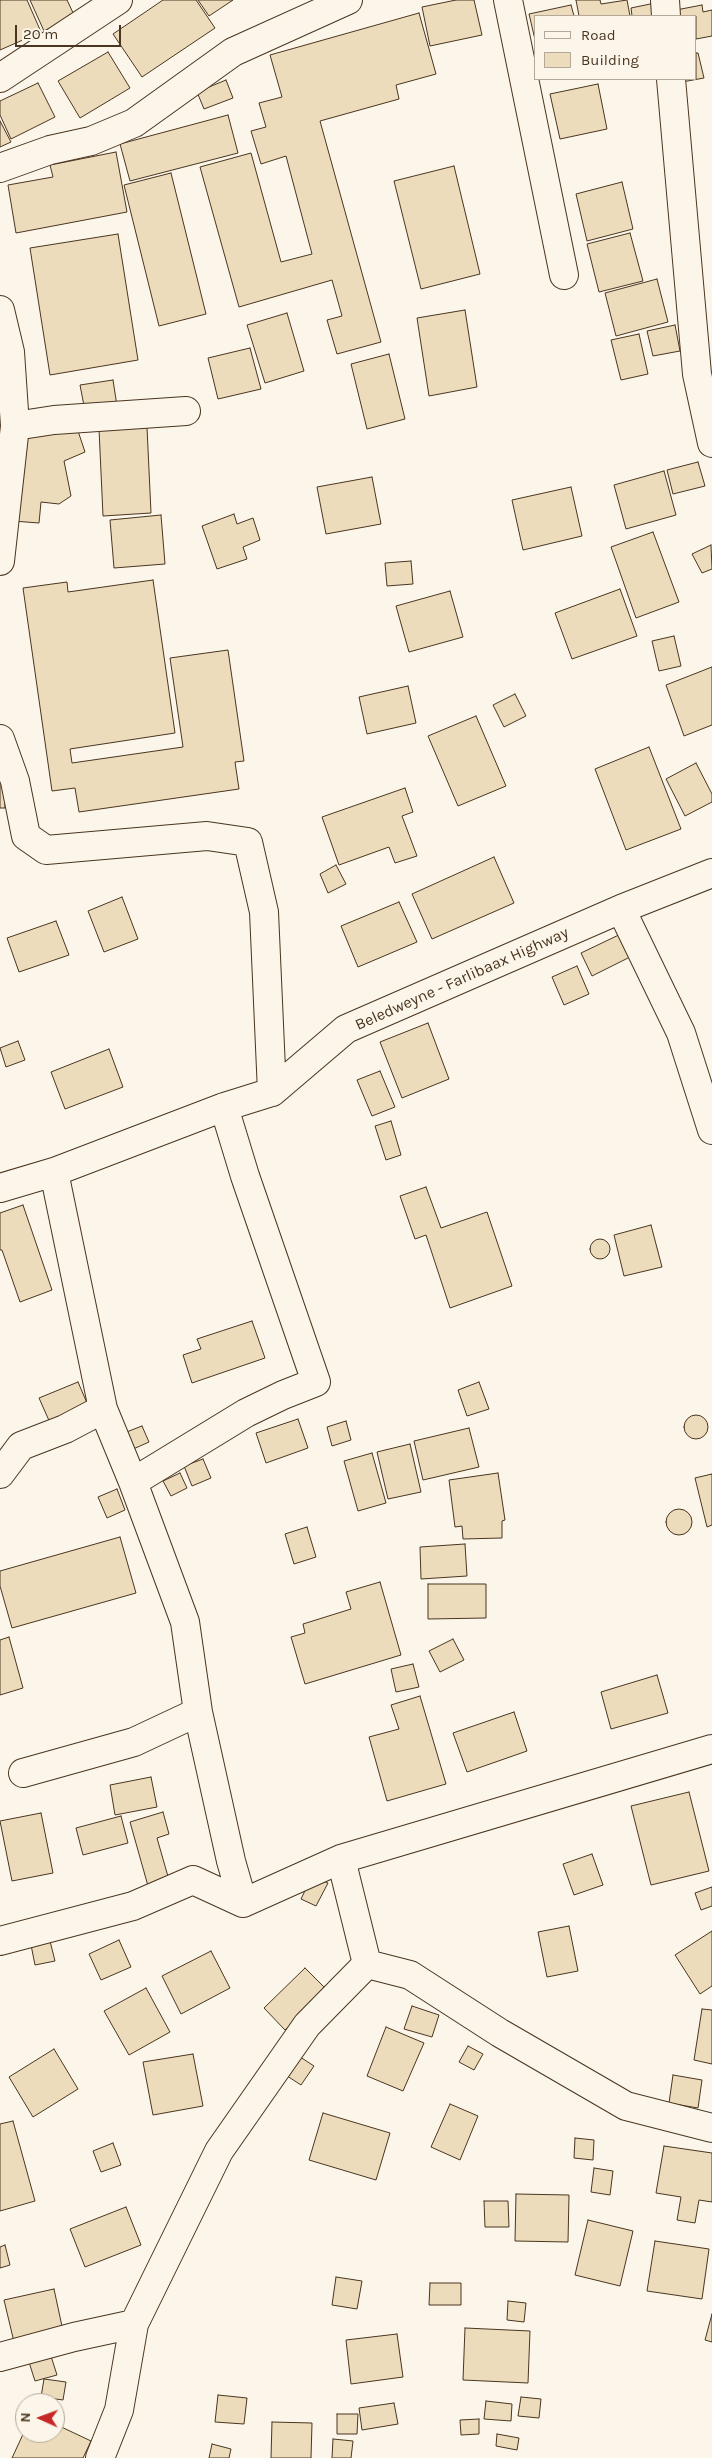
<!DOCTYPE html>
<html>
<head>
<meta charset="utf-8">
<style>
	body { margin:0 }
	#map { position:relative; width:712px; height:2458px; overflow:hidden; background:#fbf6e9; font-family:Karla,sans-serif }
	canvas { display:block }
	.legend { position:absolute; left:534px; top:15px; width:162px; height:65px; box-sizing:border-box; background:#fbf6e9; border:1px solid #b4a999; margin:0; padding:6px 9px; list-style:none; font-size:15px; color:#4a3520 }
	.legend li { display:flex; align-items:center; gap:10px; height:25px }
	.legend b { width:25px; border:1px solid #b4a999 }
	.north { position:absolute; left:15px; top:2393px; width:50px; height:50px; box-sizing:border-box; background:#fbf6e9; border:1px solid #b4a999; border-radius:50%; rotate:272deg; font-size:14px; font-weight:700; line-height:20px; text-align:center; color:#4a3520 }
	.north::after { content:''; display:block; margin:auto; width:18px; height:22px; background:#c62828; clip-path:polygon(50% 0,100% 100%,50% 72%,0 100%) }
	.scale { position:absolute; left:15px; top:25px; width:106px; height:22px; box-sizing:border-box; border:2px solid #4a3520; border-top:0; padding-left:6px; font-size:15px; line-height:18px; white-space:nowrap; color:#4a3520; -webkit-text-stroke:4px #fbf6e9; paint-order:stroke }
</style>
</head>
<body>
<div id="map">
<canvas width="712" height="2458"></canvas>
<ul class="legend">
<li><b style="height:6px;background:#fbf6e9"></b>Road</li>
<li><b style="height:14px;background:#ecdcbc"></b>Building</li>
</ul>
<div class="north">N</div>
<div class="scale">20 m</div>
</div>
<script>
const context = document.querySelector('canvas').getContext('2d');
context.lineJoin = 'round';
function fill(path, color) { context.fillStyle = color; context.fill(path, 'evenodd'); }
const poly = rows => new Path2D(rows.map(r => 'M' + r).join(''));
function stroke(path, color, width, dash) { context.strokeStyle = color; context.lineWidth = width; context.lineCap = dash ? 'butt' : 'round'; context.setLineDash(dash || []); context.stroke(path); }
function label(font, color, halo, rows, align = 'center') {
  context.font = font + ' Karla,sans-serif'; context.lineWidth = 4; context.setLineDash([]); context.textBaseline = 'middle'; context.strokeStyle = halo; context.fillStyle = color; for (const [text, x, y, turn = 0] of rows) {
    context.save(); context.translate(x, y); context.rotate((+turn || 0) * Math.PI / 180); context.textAlign = isNaN(turn) ? turn : align; if (halo) context.strokeText(text, 0, 0); context.fillText(text, 0, 0); context.restore();
  }
}
const building = poly([
	[0,0,27,0,41,32,0,50,0,0],
	[30,0,67,0,75,17,44,31,30,0],
	[163,0,196,0,215,28,142,77,113,34,163,0],
	[198,0,233,0,209,16,198,0],
	[456,0,474,0,482,35,430,46,422,7,456,0],
	[576,0,600,0,601,4,627,0,630,16,579,16,576,0],
	[655,3,658,16,632,16,631,8,655,3],
	[571,5,574,16,536,16,536,44,529,14,571,5],
	[702,5,703,12,712,10,712,36,696,39,696,16,677,16,676,10,702,5],
	[419,13,436,74,396,85,399,99,320,121,381,342,337,354,327,320,342,316,332,280,239,307,200,167,251,153,281,262,312,254,286,156,261,164,251,131,266,127,259,103,282,97,270,55,419,13],
	[108,52,130,88,80,118,58,81,108,52],
	[696,53,698,53,704,78,682,82,681,79,696,79,696,53],
	[226,80,233,98,204,109,197,92,226,80],
	[38,83,55,117,11,139,0,115,0,101,38,83],
	[598,84,607,129,560,139,550,94,598,84],
	[228,115,238,153,130,181,120,144,228,115],
	[0,121,11,142,0,147,0,121],
	[116,152,127,212,16,233,8,185,53,177,50,165,116,152],
	[454,166,480,274,421,289,394,181,454,166],
	[171,173,206,314,159,326,124,185,171,173],
	[622,182,633,229,587,241,576,194,622,182],
	[630,233,643,281,599,292,587,244,630,233],
	[118,234,138,360,50,375,30,248,118,234],
	[657,279,668,322,616,336,605,293,657,279],
	[465,310,477,387,429,396,417,318,465,310],
	[287,313,304,371,265,383,247,325,287,313],
	[675,325,680,351,653,356,647,331,675,325],
	[639,334,648,374,621,380,611,340,639,334],
	[250,348,261,389,218,399,208,358,250,348],
	[389,354,405,419,367,429,351,364,389,354],
	[113,380,117,406,85,411,80,385,113,380],
	[147,427,151,513,103,516,99,429,147,427],
	[77,428,85,452,64,461,71,496,59,504,41,502,39,523,13,521,22,429,77,428],
	[698,462,705,486,673,494,667,470,698,462],
	[664,471,676,515,626,529,614,485,664,471],
	[372,477,381,524,326,534,317,487,372,477],
	[571,487,582,536,523,550,512,500,571,487],
	[234,514,237,524,253,518,260,540,243,547,247,559,217,569,202,526,234,514],
	[161,515,165,564,114,568,110,520,161,515],
	[653,532,679,602,636,618,611,547,653,532],
	[711,545,712,569,702,573,692,554,711,545],
	[411,561,413,584,387,586,385,563,411,561],
	[153,580,175,733,70,749,72,763,183,747,170,658,228,650,244,761,235,762,239,789,79,812,75,788,52,791,23,588,67,582,68,592,153,580],
	[620,589,637,636,572,659,555,613,620,589],
	[450,591,463,637,409,652,396,606,450,591],
	[674,636,681,666,659,671,652,641,674,636],
	[712,667,712,725,684,736,666,685,712,667],
	[408,686,416,723,367,734,359,697,408,686],
	[515,694,526,716,504,727,493,705,515,694],
	[476,716,506,786,458,806,428,736,476,716],
	[649,747,681,829,626,850,595,769,649,747],
	[696,763,712,794,712,802,685,816,666,779,696,763],
	[0,779,4,779,5,808,0,808,0,779],
	[405,788,413,812,402,816,417,856,395,863,389,847,339,865,322,817,405,788],
	[494,857,514,903,432,939,412,894,494,857],
	[336,865,346,884,328,893,320,874,336,865],
	[122,897,138,939,104,952,88,911,122,897],
	[399,902,417,942,358,967,341,926,399,902],
	[56,921,69,955,19,972,7,938,56,921],
	[625,932,636,954,592,976,581,953,625,932],
	[577,966,589,994,564,1005,552,977,577,966],
	[428,1023,449,1079,402,1098,380,1042,428,1023],
	[18,1041,25,1060,6,1067,0,1048,18,1041],
	[109,1049,123,1087,65,1109,51,1072,109,1049],
	[380,1071,395,1107,372,1116,357,1080,380,1071],
	[391,1121,401,1155,386,1160,375,1126,391,1121],
	[426,1187,441,1228,487,1212,512,1286,450,1308,426,1235,415,1239,400,1196,426,1187],
	[23,1205,52,1290,20,1302,2,1250,0,1250,0,1213,23,1205],
	[651,1225,662,1267,624,1276,614,1235,651,1225],
	'590 1249a10 10 0 1 1 20 0a10 10 0 1 1-20 0Z',
	[252,1321,265,1358,192,1383,183,1355,201,1349,197,1339,252,1321],
	[78,1382,90,1410,51,1425,39,1398,78,1382],
	[479,1382,489,1409,467,1416,458,1390,479,1382],
	'684 1427a12 12 0 1 1 24 0a12 12 0 1 1-24 0Z',
	[298,1419,308,1448,266,1463,256,1433,298,1419],
	[346,1421,351,1440,332,1446,327,1427,346,1421],
	[142,1426,149,1442,131,1450,124,1433,142,1426],
	[469,1428,479,1467,423,1480,414,1441,469,1428],
	[410,1444,421,1492,388,1499,377,1452,410,1444],
	[372,1453,386,1503,358,1511,344,1461,372,1453],
	[203,1459,211,1478,192,1486,184,1466,203,1459],
	[180,1473,187,1488,171,1496,163,1481,180,1473],
	[498,1473,505,1520,502,1521,502,1538,463,1539,462,1526,455,1527,449,1480,498,1473],
	[712,1474,712,1525,707,1527,695,1478,712,1474],
	[117,1489,125,1510,107,1518,98,1497,117,1489],
	'666 1522a13 13 0 1 1 26 0a13 13 0 1 1-26 0Z',
	[307,1527,316,1557,294,1564,285,1534,307,1527],
	[120,1537,136,1593,12,1628,0,1586,0,1571,120,1537],
	[465,1544,467,1576,421,1579,420,1547,465,1544],
	[380,1582,401,1655,305,1684,291,1637,305,1633,303,1624,351,1609,346,1592,380,1582],
	[428,1584,486,1584,486,1618,428,1619,428,1584],
	[9,1637,23,1688,0,1695,0,1640,9,1637],
	[453,1639,464,1660,440,1672,429,1651,453,1639],
	[413,1664,419,1687,396,1692,391,1669,413,1664],
	[657,1675,668,1713,611,1729,601,1692,657,1675],
	[420,1696,446,1784,387,1801,369,1737,399,1729,391,1705,420,1696],
	[514,1712,527,1751,467,1772,453,1733,514,1712],
	[151,1777,157,1807,115,1815,110,1785,151,1777],
	[689,1792,709,1871,651,1885,631,1806,689,1792],
	[163,1812,169,1834,157,1838,169,1880,148,1886,130,1822,163,1812],
	[41,1813,53,1873,12,1881,0,1821,41,1813],
	[121,1816,128,1843,83,1855,76,1828,121,1816],
	[592,1854,603,1885,574,1895,563,1864,592,1854],
	[312,1876,328,1883,316,1906,301,1899,312,1876],
	[712,1887,712,1906,701,1910,695,1893,712,1887],
	[569,1926,578,1971,547,1977,538,1932,569,1926],
	[712,1931,712,1986,700,1994,675,1955,712,1931],
	[119,1940,131,1967,101,1980,89,1954,119,1940],
	[50,1941,55,1961,35,1965,31,1945,50,1941],
	[211,1951,230,1988,181,2014,162,1976,211,1951],
	[305,1968,326,1989,285,2030,264,2008,305,1968],
	[146,1988,170,2032,129,2055,104,2011,146,1988],
	[412,2006,439,2015,432,2037,404,2029,412,2006],
	[702,2009,712,2010,712,2064,694,2060,702,2009],
	[386,2027,424,2043,403,2091,367,2076,386,2027],
	[468,2046,483,2054,474,2070,459,2062,468,2046],
	[54,2049,78,2089,33,2117,9,2077,54,2049],
	[294,2053,314,2066,301,2085,281,2072,294,2053],
	[193,2054,203,2106,153,2115,143,2062,193,2054],
	[673,2075,702,2080,698,2108,669,2103,673,2075],
	[450,2104,478,2116,460,2160,431,2147,450,2104],
	[323,2113,390,2133,376,2180,309,2160,323,2113],
	[13,2121,35,2201,0,2211,0,2124,13,2121],
	[575,2138,594,2140,593,2160,574,2158,575,2138],
	[113,2143,121,2165,101,2172,93,2151,113,2143],
	[664,2146,712,2153,712,2202,699,2200,695,2223,677,2220,681,2197,656,2193,664,2146],
	[594,2168,613,2171,610,2195,591,2192,594,2168],
	[516,2194,569,2195,568,2242,515,2241,516,2194],
	[484,2201,508,2201,509,2227,485,2227,484,2201],
	[126,2207,141,2245,85,2267,70,2229,126,2207],
	[588,2220,633,2231,620,2286,575,2275,588,2220],
	[655,2241,709,2249,702,2299,647,2291,655,2241],
	[5,2245,10,2265,0,2268,0,2247,5,2245],
	[336,2277,362,2281,357,2309,332,2305,336,2277],
	[430,2283,461,2283,461,2305,429,2305,430,2283],
	[54,2289,63,2331,14,2342,4,2300,54,2289],
	[508,2301,526,2303,524,2322,507,2320,508,2301],
	[712,2314,712,2342,705,2340,712,2314],
	[465,2328,530,2331,528,2383,463,2380,465,2328],
	[397,2334,403,2377,351,2384,346,2340,397,2334],
	[50,2353,57,2375,35,2381,28,2359,50,2353],
	[44,2379,66,2382,63,2400,41,2397,44,2379],
	[218,2395,247,2398,244,2424,215,2422,218,2395],
	[521,2397,541,2399,539,2418,518,2416,521,2397],
	[486,2401,512,2404,511,2421,484,2419,486,2401],
	[394,2403,398,2424,362,2430,359,2408,394,2403],
	[337,2414,358,2414,357,2434,337,2434,337,2414],
	[479,2419,479,2434,461,2435,460,2420,479,2419],
	[272,2422,312,2423,311,2458,271,2458,272,2422],
	[55,2424,91,2441,83,2458,12,2458,25,2430,25,2433,55,2433,55,2424],
	[497,2434,519,2438,517,2450,496,2446,497,2434],
	[333,2439,353,2441,351,2458,332,2458,333,2439],
	[212,2444,231,2449,229,2458,209,2458,212,2444]
]);
const street = poly([
	[508,0,564,275],
	[665,0,666,16],
	[0,78,118,0],
	[671,79,697,374,712,443],
	[0,168,50,150,91,141,134,123,233,52,348,0],
	[0,310,10,352,15,426,0,561],
	[15,426,54,420,186,411],
	[0,739,15,781,26,836,46,850,207,836,248,842,264,912,272,1092],
	[621,909,681,1033,712,1130],
	[54,1172,103,1409,133,1482,185,1622,198,1712,231,1861,243,1903],
	[0,1188,54,1172,224,1107,272,1092,346,1029,621,909,712,873],
	[0,1474,21,1446,65,1429,103,1409],
	[133,1482,246,1413,283,1395,316,1382,245,1176,224,1107],
	[23,1773,134,1742,198,1712],
	[341,1859,367,1964],
	[0,1941,133,1906,193,1880,243,1903,341,1859,712,1749],
	[367,1964,410,1975,500,2033,626,2106,712,2128],
	[0,2357,74,2337,134,2324],
	[100,2458,119,2410,134,2324,219,2151,307,2025,367,1964]
]);
const streetNames = [
	["Beledweyne - Farlibaax Highway",462,979,-24]
];
fill(building, '#ecdcbc');
stroke(building, '#4a3520', 1);
stroke(street, '#4a3520', 30);
stroke(street, '#fbf6e9', 28);
label('16px', '#4a3520', '#fbf6e9', streetNames);
</script>
</body>
</html>
